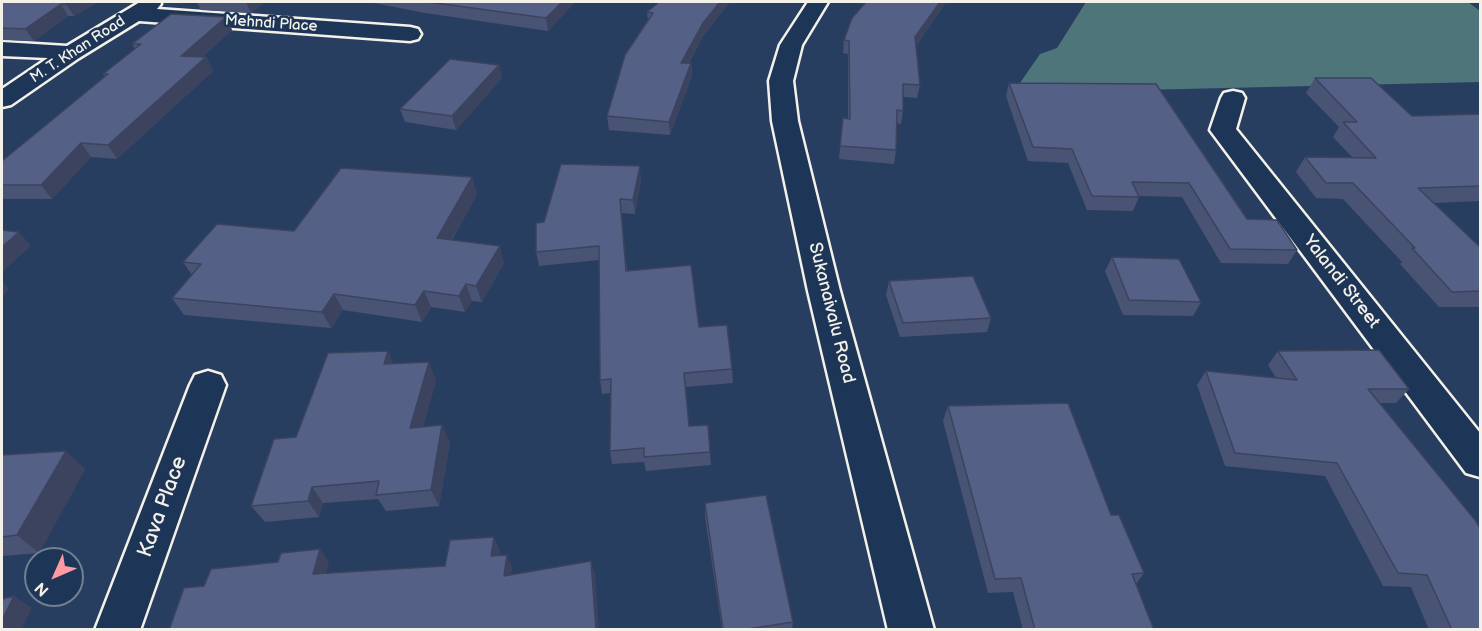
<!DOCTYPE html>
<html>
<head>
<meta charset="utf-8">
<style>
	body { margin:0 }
	#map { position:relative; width:1482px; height:631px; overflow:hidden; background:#283e61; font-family:"Balsamiq Sans",sans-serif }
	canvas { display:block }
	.frame { position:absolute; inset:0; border:3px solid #f4f1e8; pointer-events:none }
	.north { position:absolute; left:24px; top:547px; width:60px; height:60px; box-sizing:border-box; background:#1d3557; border:2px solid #738091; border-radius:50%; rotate:225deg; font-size:16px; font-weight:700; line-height:24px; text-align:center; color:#f4f1e8 }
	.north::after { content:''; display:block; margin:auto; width:21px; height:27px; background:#ff9aa2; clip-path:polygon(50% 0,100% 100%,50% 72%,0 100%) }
</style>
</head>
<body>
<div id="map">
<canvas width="1482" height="631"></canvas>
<div class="frame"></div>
<div class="north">N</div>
</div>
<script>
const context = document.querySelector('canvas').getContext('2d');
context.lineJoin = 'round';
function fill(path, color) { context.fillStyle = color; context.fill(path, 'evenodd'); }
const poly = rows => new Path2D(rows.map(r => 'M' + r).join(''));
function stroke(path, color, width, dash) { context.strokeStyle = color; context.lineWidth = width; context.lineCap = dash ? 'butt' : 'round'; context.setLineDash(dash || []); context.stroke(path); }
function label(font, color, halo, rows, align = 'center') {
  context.font = font + ' "Balsamiq Sans",sans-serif'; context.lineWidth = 5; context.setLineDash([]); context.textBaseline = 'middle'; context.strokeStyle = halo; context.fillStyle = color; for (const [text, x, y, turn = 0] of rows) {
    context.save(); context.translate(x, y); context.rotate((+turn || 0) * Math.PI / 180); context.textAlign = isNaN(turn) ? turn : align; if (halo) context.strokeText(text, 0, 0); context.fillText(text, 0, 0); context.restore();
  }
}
const green = poly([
	[1086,2,1468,2,1480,11,1480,82,1013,93,1040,54,1057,48]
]);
const street = poly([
	[140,2,160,2,161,4,157,9,410,27,418,29,421,34,418,39,410,41,139,21,79,58,11,105,2,107,2,89,48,58,2,56,2,42,67,46,140,2],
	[1233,91,1242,93,1245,98,1236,129,1480,433,1480,477,1466,473,1210,130,1221,98,1224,93,1233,91],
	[208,371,221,375,226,385,140,630,95,630,190,385,195,375,208,371]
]);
const secondary = poly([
	[808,2,828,2,802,45,793,81,798,121,840,291,934,630,888,630,808,291,772,121,769,81,780,45,808,2]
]);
const wall = poly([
	[2,2,98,2,74,16,68,16,34,41,2,40],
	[197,2,265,2,251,13,201,10],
	[369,2,575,2,548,31,425,13],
	[659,2,730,2,703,36,689,63,691,63,692,76,670,135,609,130,607,116,648,21,647,12],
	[866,2,946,2,916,46,920,85,917,98,903,97,903,111,901,124,897,123,896,150,894,164,839,159,843,118,848,119,848,54,843,53,844,40],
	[226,17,232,30,202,57,206,57,213,71,117,159,91,157,52,199,2,199,2,161,105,77,103,74,135,49,132,44],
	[499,65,502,78,456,130,405,122,400,109],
	[1315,78,1412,116,1480,114,1480,201,1434,203,1480,247,1480,307,1439,307,1400,264,1402,262,1343,199,1316,198,1296,172,1305,157,1352,157,1333,137,1339,127,1306,93],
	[1009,83,1156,84,1247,219,1297,250,1288,264,1221,263,1182,197,1139,196,1139,197,1133,211,1087,210,1068,163,1028,161,1006,96],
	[641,180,635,214,621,213,627,271,699,327,732,369,733,383,685,387,689,426,710,452,711,465,646,471,644,462,612,464,610,451,611,393,602,394,600,380,599,260,539,266,536,252,544,222],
	[477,194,452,240,504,263,482,302,472,301,465,312,431,307,422,322,343,310,331,328,184,315,172,298,192,275,183,262,294,231],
	[1112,257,1201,302,1193,316,1123,315,1105,271],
	[889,281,991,318,987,332,900,337,886,295],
	[1278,351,1409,389,1396,403,1379,403,1480,630,1429,630,1411,587,1383,586,1325,476,1225,466,1197,385,1206,371,1276,378,1268,365],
	[394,364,436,380,423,427,450,442,439,506,386,511,378,499,323,503,319,517,265,522,251,506,296,437],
	[948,406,1111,515,1144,573,1136,584,1154,630,1023,630,1013,592,988,593,943,421],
	[2,455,85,469,39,553,2,556],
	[705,503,793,622,792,630,722,630,705,517]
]);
const shadedWall = poly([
	[71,2,98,2,74,16,66,4],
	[246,2,265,2,251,13],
	[562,2,575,2,548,31,546,18],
	[720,2,730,2,703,36,681,76,681,63,703,23],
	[940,2,946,2,913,50,915,37],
	[61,4,68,16,34,41,25,29],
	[226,17,232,30,188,69,181,56],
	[206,57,213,71,117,159,108,145],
	[691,63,692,76,670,135,669,122],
	[499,65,502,78,456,130,452,116],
	[81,143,91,157,52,199,41,185],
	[640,166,641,180,635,214,633,200],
	[472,177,477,194,443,255,437,238],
	[19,232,31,246,2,272,2,247],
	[500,246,504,263,482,302,476,286],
	[2,281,9,289,2,297],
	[466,284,472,301,465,312,459,296],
	[424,291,431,307,422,322,415,305],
	[334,294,343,310,331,328,322,312],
	[388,351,396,369,384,364],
	[429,362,436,380,418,445,410,428],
	[442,425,450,442,439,506,431,490],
	[66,451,85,469,39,553,17,535],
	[312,487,323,503,319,517,308,501],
	[494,537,500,550,497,568,491,556],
	[320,549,329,562,323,586,313,574],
	[507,555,512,567,510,588,504,576],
	[591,561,595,574,599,630,596,630],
	[14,596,32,608,21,630,2,630,2,620]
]);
const building = poly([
	[2,2,71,2,66,4,61,4,25,29,2,28,2,2],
	[428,2,562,2,546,18,428,2],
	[659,2,720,2,703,23,681,63,691,63,669,122,607,116,625,55,653,13,647,12,659,2],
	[866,2,940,2,915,37,920,85,903,84,903,111,897,110,896,150,840,146,843,118,850,119,849,41,844,40,852,18,866,2],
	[171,14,226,17,181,56,206,57,108,145,81,143,41,185,2,185,2,161,108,74,103,74,141,44,132,44,171,14],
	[450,59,499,65,452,116,400,109,450,59],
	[1315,78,1371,78,1412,116,1480,114,1480,186,1418,188,1480,247,1480,291,1452,292,1412,248,1415,248,1353,183,1326,183,1305,157,1376,158,1343,122,1357,122,1315,78],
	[1009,83,1156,84,1247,219,1277,220,1297,250,1230,249,1189,183,1132,182,1139,197,1092,196,1072,149,1033,147,1009,83],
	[561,164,640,166,633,200,620,199,626,271,691,265,699,327,727,325,732,369,684,373,689,426,708,425,710,452,644,457,644,448,610,451,611,379,600,380,599,246,536,252,536,223,544,222,561,164],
	[341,168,472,177,437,238,500,246,476,286,466,284,459,296,424,291,415,305,334,294,322,312,172,298,201,264,183,262,217,224,294,231,341,168],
	[2,230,19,232,2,247,2,230],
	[1112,257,1179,259,1201,302,1129,300,1112,257],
	[973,276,991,318,903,323,889,281,973,276],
	[1379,350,1409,389,1368,389,1475,520,1480,528,1480,630,1452,630,1427,575,1398,573,1337,463,1235,453,1206,371,1297,380,1278,351,1379,350],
	[388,351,384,364,429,362,410,428,442,425,431,490,376,495,379,481,312,487,308,501,251,506,274,439,296,437,328,353,388,351],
	[1068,403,1111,515,1119,515,1144,573,1132,574,1154,630,1035,630,1021,578,995,579,948,406,1068,403],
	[66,451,17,535,2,537,2,455,66,451],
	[766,495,793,622,741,630,723,630,705,503,766,495],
	[494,537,491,556,507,555,504,576,591,561,596,630,169,630,184,588,204,586,211,569,278,562,281,553,320,549,313,574,445,566,450,540,494,537],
	[14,596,2,620,2,599,14,596]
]);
const farStreetnames = [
	["Mehndi Place",271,24,4],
	["M. T. Khan Road",78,50,-33]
];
const streetNames = [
	["Yalandi Street",1341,282,52],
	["Sukanaivalu Road",831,313,76]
];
const nearStreetnames = [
	["Kava Place",163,507,-70]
];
fill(green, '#4d757a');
stroke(street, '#f4f1e8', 5);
stroke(secondary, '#f4f1e8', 5);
fill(street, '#1d3557');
fill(secondary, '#1d3557');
fill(wall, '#495374');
fill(shadedWall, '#3c435e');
fill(building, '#556087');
stroke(building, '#3c435e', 1.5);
label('15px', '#f4f1e8', '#1d3557', farStreetnames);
label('18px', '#f4f1e8', '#1d3557', streetNames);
label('21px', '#f4f1e8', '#1d3557', nearStreetnames);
</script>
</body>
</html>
